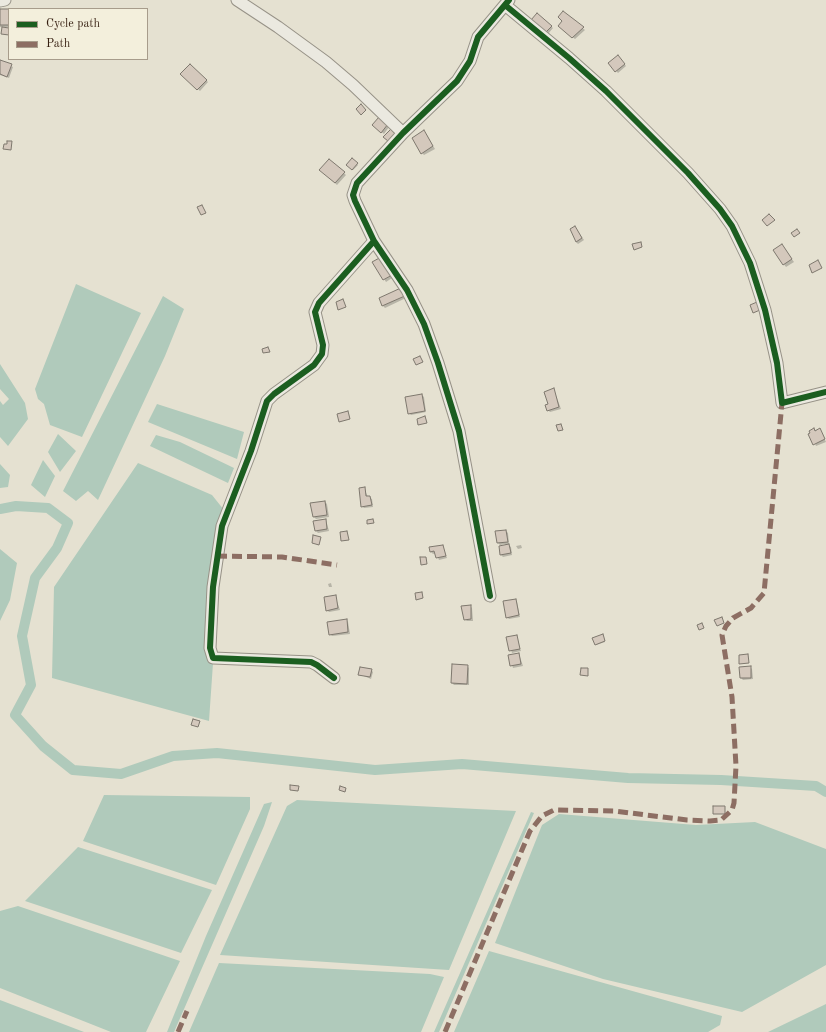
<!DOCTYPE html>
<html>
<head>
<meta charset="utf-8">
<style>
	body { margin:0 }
	#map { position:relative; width:826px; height:1032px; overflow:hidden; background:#e5e1d1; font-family:"Old Standard TT",serif }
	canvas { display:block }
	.legend { position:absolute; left:8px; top:8px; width:140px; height:52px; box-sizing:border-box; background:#f3efdc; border:1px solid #a79c8b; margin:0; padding:5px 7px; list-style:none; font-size:12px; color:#361f11 }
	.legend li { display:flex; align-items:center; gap:8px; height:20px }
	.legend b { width:20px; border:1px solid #a79c8b }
</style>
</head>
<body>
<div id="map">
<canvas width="826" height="1032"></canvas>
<ul class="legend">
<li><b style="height:5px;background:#1b5e20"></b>Cycle path</li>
<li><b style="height:5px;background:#8d6e63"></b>Path</li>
</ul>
</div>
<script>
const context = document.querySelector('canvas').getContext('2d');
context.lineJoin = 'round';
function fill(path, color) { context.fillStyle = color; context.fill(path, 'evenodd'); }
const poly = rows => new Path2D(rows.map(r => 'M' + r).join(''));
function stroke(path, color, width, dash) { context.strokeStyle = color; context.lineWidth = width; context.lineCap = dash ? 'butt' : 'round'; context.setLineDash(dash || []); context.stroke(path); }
const water = poly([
	[76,284,141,313,82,437,50,425,44,404,38,399,35,389],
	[163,296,184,309,165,356,98,500,88,491,76,501,63,491],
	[0,364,25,403,28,419,8,446,0,437,0,401,3,405,9,399,0,389],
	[157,404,244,432,237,459,148,422],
	[58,434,76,451,60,472,48,452],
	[156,435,180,442,234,468,228,483,150,446],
	[43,460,55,476,45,497,31,485],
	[138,463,212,495,228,515,220,562,209,721,52,678,54,587],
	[0,464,10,475,8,487,0,488],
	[0,549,17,563,10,600,0,621],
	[104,795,250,797,250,809,216,885,83,841],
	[297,800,516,811,449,970,220,955,287,806],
	[272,802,264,826,174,1032,167,1032,206,936,264,804],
	[531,812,534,813,439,1032,434,1032],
	[559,814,696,825,755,822,826,849,826,965,742,1012,603,979,495,943,542,825],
	[78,847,212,890,181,953,25,901],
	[18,906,180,961,146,1032,111,1032,0,988,0,911],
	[489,951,722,1016,720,1025,708,1032,454,1032],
	[219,963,430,974,444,977,421,1032,189,1032],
	[0,1000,84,1032,0,1032],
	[826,1004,826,1032,768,1032]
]);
const shadow = poly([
	[0,10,9,10,9,27,0,27],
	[563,12,585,30,575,39,561,28],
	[537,14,553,28,548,34,532,20],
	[618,56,626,66,618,73,609,63],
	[0,61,13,67,9,78,0,75],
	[190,65,208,82,200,91,182,74],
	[379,118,389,127,384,134,373,125],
	[426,134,435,149,424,155,422,153],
	[352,159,358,165,353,170,347,165],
	[330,160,346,175,337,185,321,170],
	[576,229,584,240,578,244,576,242],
	[783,247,794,262,786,267,774,251],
	[374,262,395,276,386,282],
	[403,288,408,297,385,308,383,306,380,299],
	[554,390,561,409,550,412,548,410],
	[422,395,424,397,426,412,411,415,409,413],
	[820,429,826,442,816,446,810,431],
	[364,488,368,497,372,499,373,507,364,508,362,506],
	[325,502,327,504,329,517,316,519,314,517],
	[326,520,329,531,318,533,316,531],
	[506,531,508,533,509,544,507,544,511,547,512,555,503,557,501,555,505,544,500,545,498,543,496,532],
	[521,545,522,548,518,549,516,546],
	[443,546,447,558,439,560,436,553,433,554,431,552],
	[331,583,332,587,329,587,328,584],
	[335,596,340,610,329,612,327,610],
	[515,600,517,602,520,617,509,619,507,617],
	[470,606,472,608,473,621,467,621,465,619],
	[346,620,348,622,350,634,332,636,330,634],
	[516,636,521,651,512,653,507,638],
	[603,636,605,642,596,645],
	[519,654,523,666,513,668,509,656],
	[467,666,469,668,469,685,454,685,452,683],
	[750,667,752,669,753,679,743,680,741,678],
	[371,670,373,672,371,679,359,674]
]);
const canal = poly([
	[0,509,16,506,48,508,68,523,57,548,35,578,22,636,31,685,15,715,43,746,73,770,121,774,173,756,217,753,375,770,462,764,628,778,721,780,816,786,826,792]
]);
const building = poly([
	[0,9,11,9,9,9,9,25,0,25,0,9],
	[563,11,584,27,572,38,558,26,562,21,558,17,563,11],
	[537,13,552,26,546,32,531,20,537,13],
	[2,27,9,28,9,35,1,34,2,27],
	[618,55,625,64,615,72,608,63,618,55],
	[0,60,12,64,7,77,0,74,0,60],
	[190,64,207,80,197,90,180,74,190,64],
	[361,104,366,110,361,115,356,109,361,104],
	[379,117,388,124,381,133,372,125,379,117],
	[391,129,395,134,388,141,383,137,391,129],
	[424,130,433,146,421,154,412,138,424,130],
	[7,141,12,141,11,150,3,149,4,144,7,144,7,141],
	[352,158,358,163,352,170,346,165,352,158],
	[329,159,345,172,335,183,319,170,329,159],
	[202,205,206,213,201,215,197,207,202,205],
	[769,214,775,220,767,226,762,220,769,214],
	[575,226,582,238,576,242,570,229,575,226],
	[797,229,800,233,794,237,791,233,797,229],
	[641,242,642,247,634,250,632,244,641,242],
	[782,244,792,259,783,265,773,250,782,244],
	[383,256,394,274,383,280,372,262,383,256],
	[818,260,822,268,812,273,809,265,818,260],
	[403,287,407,295,382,306,379,298,403,287],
	[343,299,346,307,338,310,336,302,343,299],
	[757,302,760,310,753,313,750,305,757,302],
	[268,347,270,352,263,353,262,349,268,347],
	[420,356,423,362,416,365,413,359,420,356],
	[554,388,559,407,547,411,545,405,548,404,544,392,554,388],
	[422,394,425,411,408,414,405,397,422,394],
	[348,411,350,419,339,422,337,414,348,411],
	[425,416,427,423,418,425,417,419,425,416],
	[561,424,563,430,558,431,556,425,561,424],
	[814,428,815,431,820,428,825,439,813,445,808,434,810,433,809,431,814,428],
	[365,487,366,496,370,496,372,505,361,507,359,488,365,487],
	[325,501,327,515,313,517,310,503,325,501],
	[326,519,327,529,315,531,313,521,326,519],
	[373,519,374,523,367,524,367,520,373,519],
	[506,530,508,542,497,543,495,531,506,530],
	[347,531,349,540,341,541,340,532,347,531],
	[313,535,321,537,319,545,312,543,313,535],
	[509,544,511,553,500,555,499,546,509,544],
	[443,545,446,556,436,558,434,551,430,552,429,547,443,545],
	[420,557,426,557,427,564,421,565,420,557],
	[422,592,423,598,416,600,415,593,422,592],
	[336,595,338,608,326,611,324,597,336,595],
	[516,599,519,615,506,618,503,601,516,599],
	[471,605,471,619,464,620,461,606,471,605],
	[722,617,724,623,717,626,714,620,722,617],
	[347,619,348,632,329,635,327,622,347,619],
	[702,623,704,628,699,630,697,625,702,623],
	[603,634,605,641,595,645,592,638,603,634],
	[517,635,520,649,509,651,506,637,517,635],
	[519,653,521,664,510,666,508,655,519,653],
	[748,654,749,663,739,664,739,655,748,654],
	[452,664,468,665,467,684,451,683,452,664],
	[751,666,751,678,740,678,739,667,751,666],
	[360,667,372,669,370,677,358,675,360,667],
	[581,668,588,668,588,676,580,675,581,668],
	[193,719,200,721,198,727,191,725,193,719],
	[290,785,299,786,298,791,290,790,290,785],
	[340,786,346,788,345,792,339,790,340,786],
	[713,806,725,806,725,814,713,814,713,806]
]);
const minor = poly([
	[237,0,278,27,326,62,353,85,403,133],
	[0,1,5,0],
	[505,5,569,58,606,91,688,173,720,209,732,226,750,263,765,310,777,363,782,403,826,392],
	[374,241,407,290,424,324,438,363,459,431,490,596],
	[334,678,317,665,311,662,213,658,210,648,213,587,222,526,251,451,267,401,274,394,314,365,322,354,323,345,315,312,319,303,374,241,355,201,353,195,357,183,403,133,457,81,470,61,478,37,509,0]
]);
const quiet = poly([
	[217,556,282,557,337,565],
	[178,1032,187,1011],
	[445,1032,530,831,542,816,554,810,614,811,687,820,710,821,721,820,732,810,734,803,736,766,732,697,722,635,726,626,733,618,751,608,764,593,782,403]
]);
const cycleway = poly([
	[505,5,569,58,606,91,688,173,720,209,732,226,750,263,765,310,777,363,782,403,826,392],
	[374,241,407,290,424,324,438,363,459,431,490,596],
	[334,678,317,665,311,662,213,658,210,648,213,587,222,526,251,451,267,401,274,394,314,365,322,354,323,345,315,312,319,303,374,241,355,201,353,195,357,183,403,133,457,81,470,61,478,37,509,0]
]);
fill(water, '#b0cabb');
fill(shadow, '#0003');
stroke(canal, '#b0cabb', 10);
fill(building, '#d4c8bc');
stroke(building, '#7e786e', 1);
stroke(minor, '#979287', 13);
stroke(minor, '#ebe9e0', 11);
stroke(quiet, '#8d6e63', 5, [10, 5]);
stroke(cycleway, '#1b5e20', 6);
</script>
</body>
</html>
